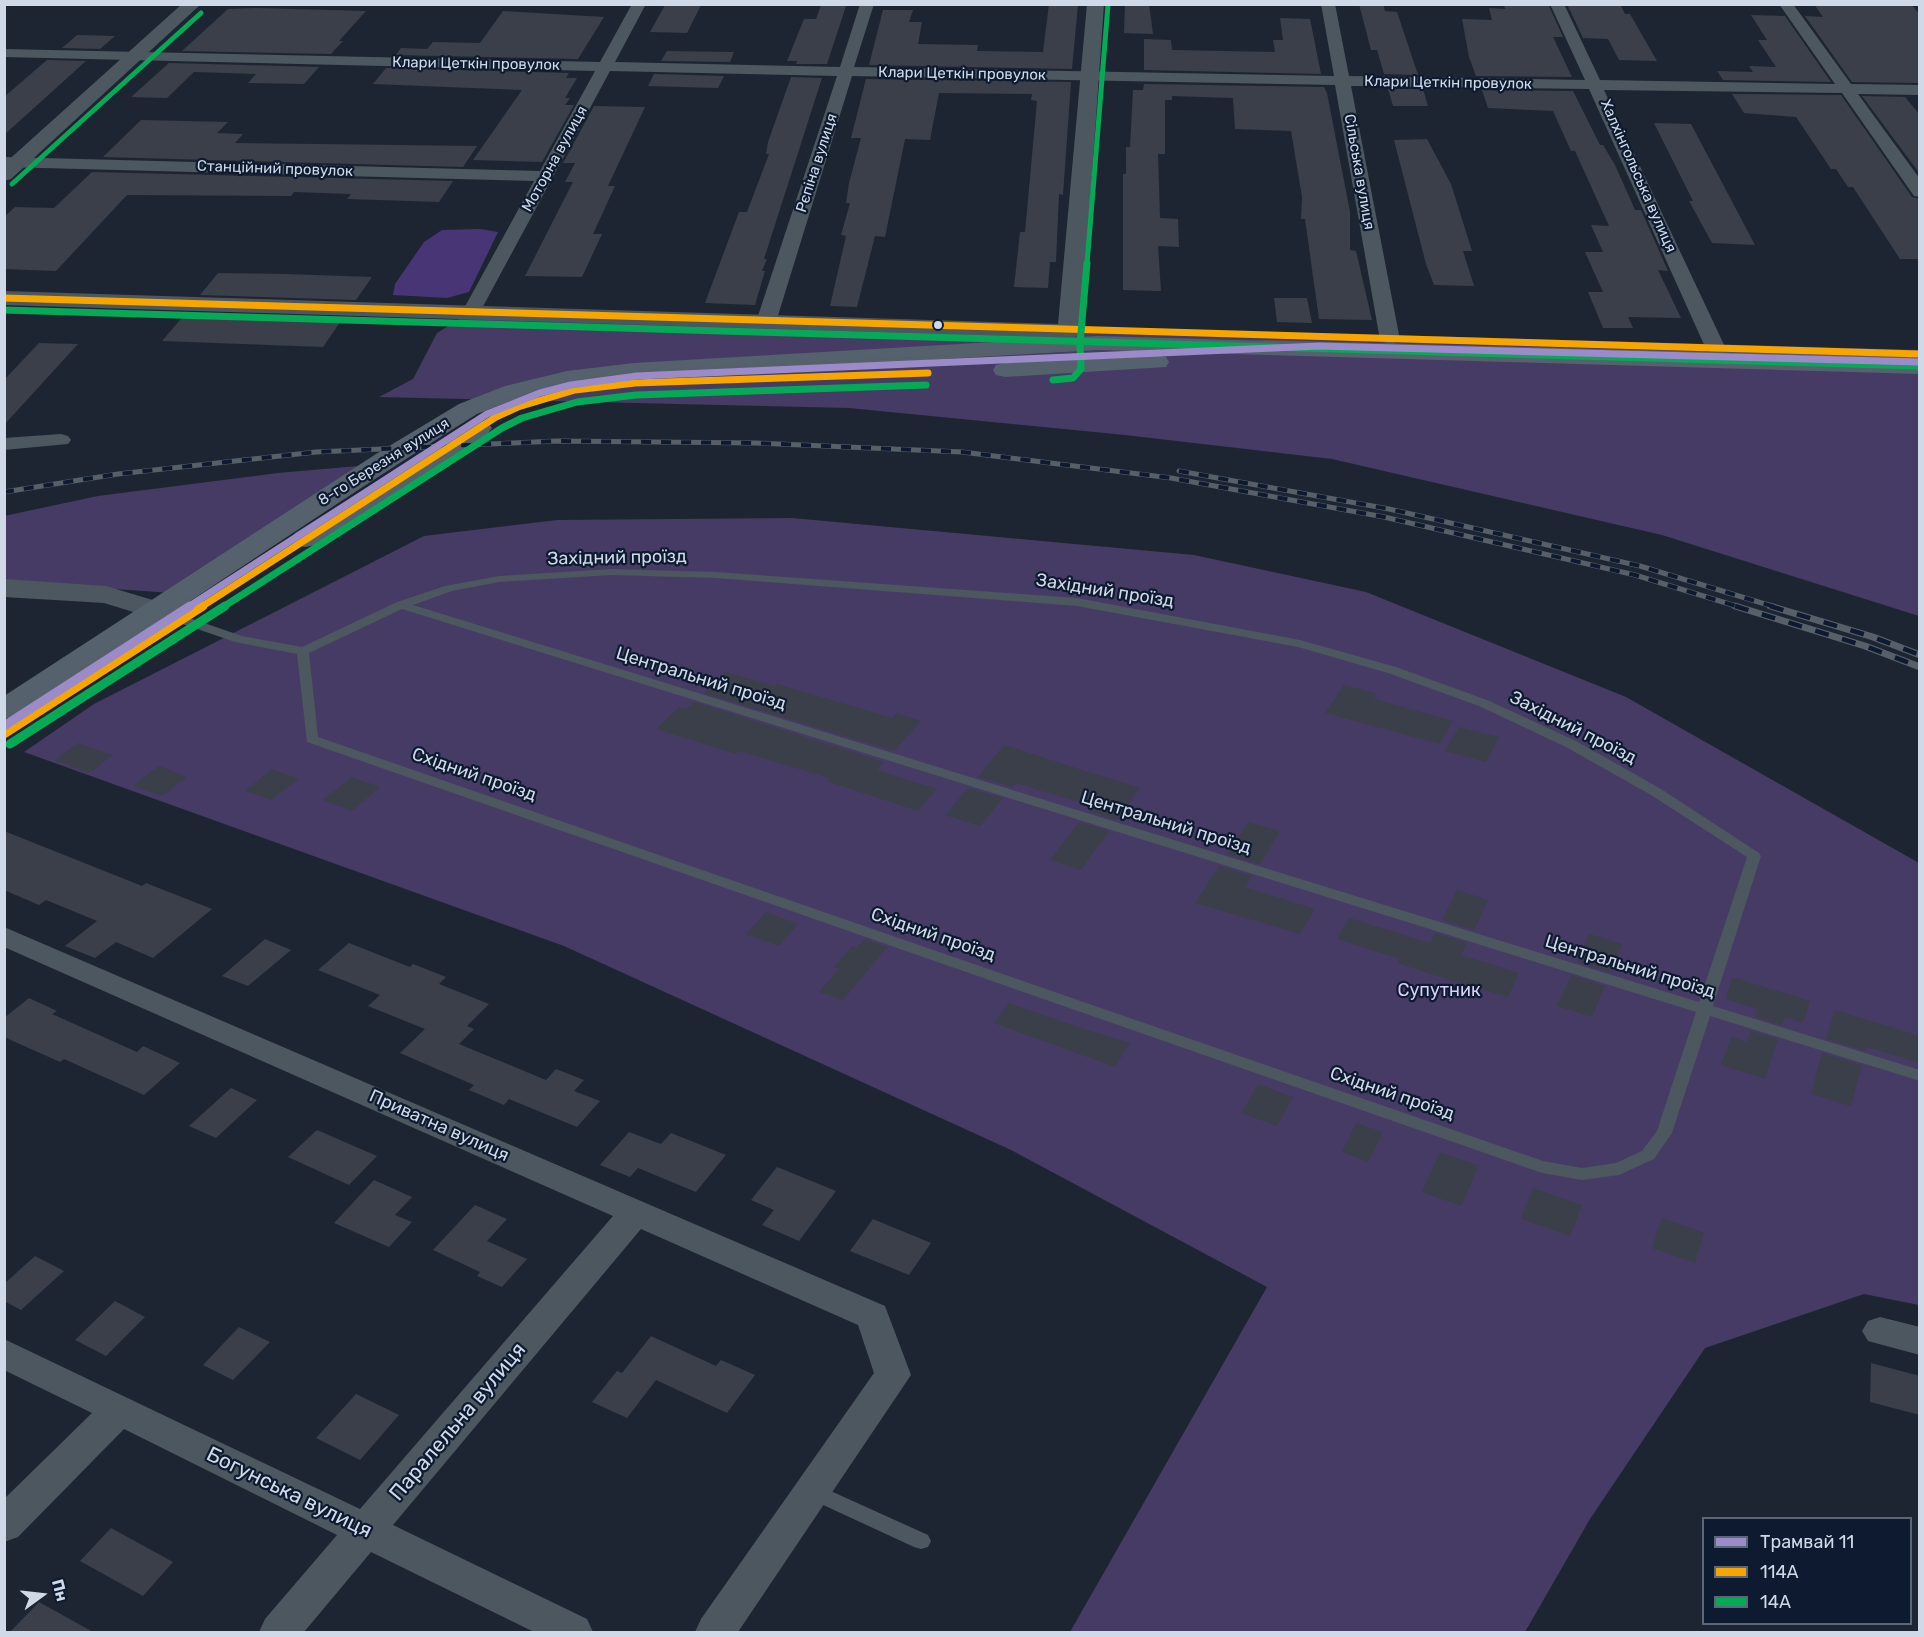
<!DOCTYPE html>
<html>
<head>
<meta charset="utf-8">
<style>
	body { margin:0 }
	#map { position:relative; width:1924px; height:1637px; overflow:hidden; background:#1e2532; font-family:Rubik,sans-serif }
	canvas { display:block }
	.frame { position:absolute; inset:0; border:6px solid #d0d9e8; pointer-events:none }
	.legend { position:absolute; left:1702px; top:1517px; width:210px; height:108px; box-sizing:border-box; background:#0d1a2f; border:2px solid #5b6679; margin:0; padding:8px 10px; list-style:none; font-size:18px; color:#d0d9e8 }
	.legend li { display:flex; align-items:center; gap:12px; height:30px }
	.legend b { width:30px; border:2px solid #5b6679 }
	.north { position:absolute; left:12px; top:1565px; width:60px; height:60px; -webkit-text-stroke:4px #0d1a2f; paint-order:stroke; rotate:75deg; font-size:16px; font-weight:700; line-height:24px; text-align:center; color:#d0d9e8 }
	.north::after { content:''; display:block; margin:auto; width:21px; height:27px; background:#d0d9e8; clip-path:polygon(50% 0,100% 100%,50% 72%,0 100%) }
</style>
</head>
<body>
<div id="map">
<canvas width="1924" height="1637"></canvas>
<div class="frame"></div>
<ul class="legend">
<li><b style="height:8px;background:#9b8cc9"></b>Трамвай 11</li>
<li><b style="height:8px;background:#f7a600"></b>114А</li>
<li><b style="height:8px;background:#06aa56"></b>14А</li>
</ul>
<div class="north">Пн</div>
</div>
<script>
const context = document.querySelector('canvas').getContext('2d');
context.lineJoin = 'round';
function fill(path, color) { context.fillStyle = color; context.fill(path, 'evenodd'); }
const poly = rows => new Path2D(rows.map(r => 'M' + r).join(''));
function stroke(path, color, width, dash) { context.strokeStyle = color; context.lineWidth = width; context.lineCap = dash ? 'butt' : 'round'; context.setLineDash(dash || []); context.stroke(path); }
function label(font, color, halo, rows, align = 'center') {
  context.font = font + ' Rubik,sans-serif'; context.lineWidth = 4.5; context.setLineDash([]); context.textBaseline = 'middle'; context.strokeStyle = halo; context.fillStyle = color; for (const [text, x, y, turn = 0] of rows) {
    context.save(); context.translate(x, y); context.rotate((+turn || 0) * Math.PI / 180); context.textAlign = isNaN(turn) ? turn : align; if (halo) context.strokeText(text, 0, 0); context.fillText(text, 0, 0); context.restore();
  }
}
const green = poly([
	[471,312,937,327,1389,335,1919,350,1919,616,1662,535,1332,459,1125,435,849,408,379,397,413,379,437,333],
	[370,465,171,593,5,581,4,516,98,496,278,473],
	[792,518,1194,555,1366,592,1626,697,1919,863,1919,1305,1864,1294,1705,1348,1590,1519,1525,1632,1070,1632,1267,1287,1011,1150,564,946,24,752,94,704,424,536,557,520]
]);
const forest = poly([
	[480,229,498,232,469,292,447,298,393,295,395,284,424,242,442,230]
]);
const building = poly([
	[1049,4,1078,4,1072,69,869,65,883,10,913,10,909,22,922,22,918,44,978,45,977,51,1043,52],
	[1125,4,1149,4,1153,34,1124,33],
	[1359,4,1383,4,1385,11,1397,12,1418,75,1384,74,1377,50,1371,50],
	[1504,4,1548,4,1563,37,1553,37,1572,77,1476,76,1469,57,1462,19,1492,20,1489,8,1505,9],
	[1567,4,1620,4,1625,14,1630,14,1657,61,1619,60,1608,39,1583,38],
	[1814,4,1911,4,1920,15,1920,83,1852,82,1805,16,1823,17],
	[665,5,701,5,687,33,650,32],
	[821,5,846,6,827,64,796,64,797,61,787,61,804,19,816,19],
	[256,8,366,11,339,41,343,41,331,54,182,51,228,9],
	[503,11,604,17,578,59,396,55,401,48,427,49,433,42,480,43],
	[1751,15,1785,16,1831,82,1723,80,1717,71,1753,72,1749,66,1776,67,1758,40,1767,40],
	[1280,18,1310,19,1321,74,1144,70,1144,39,1171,40,1172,50,1275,52,1273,40,1283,40],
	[77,35,115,36,100,49,62,48],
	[667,51,734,52,730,62,661,61],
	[47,60,86,61,4,135,4,97],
	[169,63,319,67,304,84,248,83,256,74,194,72,167,98,131,97],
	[386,68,569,73,566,78,577,78,565,98,570,98,565,105,574,105,542,162,473,160,522,90,373,84],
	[654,74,724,76,718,88,648,86],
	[791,77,822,78,764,259,767,259,762,271,765,271,755,305,705,303,739,212,747,212,769,154,766,154,768,142],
	[866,79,1071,82,1063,195,1059,194,1056,262,1050,262,1048,288,1014,287,1020,232,1025,232,1037,101,1031,100,1032,94,939,93,930,140,905,139,885,237,875,236,857,307,830,306,846,236,841,235,850,203,846,203,849,183,861,138,851,138],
	[1144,84,1324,87,1327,93,1350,212,1350,250,1356,251,1372,320,1319,319,1305,219,1301,219,1302,197,1291,131,1235,129,1233,98,1172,96,1172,100,1165,100,1165,154,1158,154,1160,218,1178,219,1179,247,1158,246,1161,291,1123,290,1123,174,1126,174,1126,147,1130,147,1133,90,1143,90],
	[1388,89,1423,89,1428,106,1393,106],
	[1482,90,1573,91,1600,145,1603,145,1615,165,1635,210,1641,210,1668,271,1658,270,1681,318,1628,317,1633,328,1603,328,1588,292,1603,292,1585,252,1603,252,1591,225,1609,226,1575,151,1571,151,1553,111,1488,108],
	[1732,94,1841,95,1912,197,1920,199,1920,259,1900,259,1853,187,1848,187,1836,169,1831,169,1796,117,1744,113],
	[1862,96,1905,97,1920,115,1920,174],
	[594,106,645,107,608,186,615,186,593,234,602,234,582,277,525,276,573,182,565,182,575,163,563,163],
	[141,120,228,122,217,133,243,134,235,143,477,146,463,167,103,157],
	[1654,123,1691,124,1755,245,1712,243,1689,201,1693,201],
	[1427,139,1451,184,1472,251,1463,251,1474,286,1434,285,1426,264,1394,140],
	[92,172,453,181,439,202,347,199,351,194,294,192,291,196,127,195,56,271,4,269,4,217,15,207,54,208],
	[218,273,285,274,372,277,356,300,200,295],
	[1274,298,1307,298,1312,323,1277,322],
	[186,313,343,318,323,347,162,341],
	[39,343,78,344,4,425,4,380],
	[726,672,775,686,777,684,892,718,896,713,921,721,894,751,704,693],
	[1344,685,1377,694,1374,699,1453,721,1440,744,1325,713],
	[694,702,884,762,877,770,937,789,918,811,826,781,829,778,739,751,736,754,656,729,679,707,686,709],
	[1459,727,1499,737,1486,762,1445,751],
	[78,743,113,755,89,773,54,760],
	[1004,745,1082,770,1140,788,1117,820,1088,811,1092,806,1016,783,1012,787,978,777],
	[159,766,187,777,162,796,133,786],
	[272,769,299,779,271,800,245,791],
	[351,777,380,787,352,811,323,800],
	[968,788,1003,798,980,826,945,815],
	[1079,822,1109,831,1081,870,1050,860],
	[1248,822,1280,831,1260,864,1227,854],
	[4,831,142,886,146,883,212,909,153,958,116,942,95,958,65,946,97,921,46,900,39,905,4,890],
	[1219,866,1252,876,1245,887,1315,909,1300,934,1195,903],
	[1457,890,1488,900,1474,930,1442,920],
	[766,912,798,924,779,946,746,934],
	[1349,918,1430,943,1435,933,1467,943,1461,955,1519,973,1508,997,1440,977,1398,963,1400,959,1337,939],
	[1589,934,1622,944,1610,972,1577,962],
	[265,939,291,950,248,986,222,976],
	[864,939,887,947,843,1000,819,992,839,969,834,967,852,946,857,948],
	[349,943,410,967,413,964,446,977,439,984,489,1004,467,1026,474,1029,459,1044,546,1080,556,1069,584,1080,574,1091,600,1101,577,1127,509,1099,504,1105,469,1090,474,1085,400,1053,425,1029,368,1006,380,995,318,970],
	[1571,975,1605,986,1592,1017,1557,1006],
	[1732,977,1810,1001,1803,1023,1785,1017,1782,1025,1755,1017,1758,1009,1726,999],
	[29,998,57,1011,52,1014,137,1052,143,1046,180,1063,144,1095,64,1059,60,1062,4,1037,4,1018],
	[1008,1003,1084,1029,1130,1043,1115,1067,994,1023],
	[1835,1010,1920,1036,1920,1063,1866,1047,1865,1051,1826,1039],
	[1751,1031,1778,1039,1765,1079,1721,1065,1731,1037,1747,1042],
	[1822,1053,1862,1065,1851,1106,1811,1094],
	[1258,1084,1293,1097,1277,1126,1242,1113],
	[231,1088,257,1100,216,1138,189,1126],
	[1356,1123,1383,1132,1368,1162,1342,1152],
	[317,1130,377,1156,349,1185,288,1157],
	[629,1132,661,1144,671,1133,726,1155,696,1192,638,1168,630,1177,600,1165],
	[1440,1152,1479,1166,1461,1206,1422,1192],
	[777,1167,836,1191,799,1241,762,1225,774,1210,751,1200],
	[374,1180,412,1197,395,1215,412,1222,389,1247,334,1223],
	[1533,1188,1582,1205,1570,1236,1521,1219],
	[475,1205,507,1219,487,1241,527,1259,502,1287,477,1276,480,1272,433,1250],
	[1662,1218,1704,1233,1695,1263,1652,1248],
	[873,1219,931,1243,909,1275,850,1251],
	[35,1256,64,1271,21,1310,4,1301,4,1284],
	[115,1301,145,1317,106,1356,75,1340],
	[239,1327,270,1342,233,1380,203,1365],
	[651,1336,716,1366,721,1360,755,1375,727,1413,656,1380,627,1418,592,1402,617,1371,622,1373],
	[1871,1363,1920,1376,1920,1415,1870,1402],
	[356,1394,399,1415,360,1460,316,1438],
	[111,1528,173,1562,143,1596,80,1561],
	[39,1602,93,1632,10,1632]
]);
const service = poly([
	[611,569,716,572,1077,598,1300,640,1396,667,1487,700,1576,741,1661,789,1759,853,1761,856,1713,1006,1920,1070,1920,1081,1710,1016,1672,1133,1654,1159,1619,1175,1582,1180,1542,1173,307,742,297,654,235,642,177,622,175,619,181,615,242,636,302,647,397,602,445,586,499,576,611,569],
	[611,575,716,578,1077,606,1298,647,1388,673,1479,706,1566,747,1651,795,1747,857,1699,1002,413,605,452,591,499,582,611,575],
	[402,609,1696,1012,1657,1131,1642,1151,1616,1163,1582,1168,1543,1161,318,737,309,653,402,609],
	[813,1483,928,1535,931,1541,928,1547,921,1549,914,1547,806,1497,804,1491,806,1485,813,1483]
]);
const minor = poly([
	[632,4,646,4,615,62,840,67,860,4,874,4,854,67,1334,76,1321,4,1335,4,1349,76,1585,80,1550,4,1564,4,1600,80,1835,84,1779,4,1793,4,1851,84,1920,85,1920,95,1858,94,1920,179,1920,197,1914,196,1842,93,1604,90,1726,349,1716,355,1706,349,1589,89,1351,86,1400,340,1390,346,1380,340,1335,85,852,76,776,322,766,328,756,322,837,76,610,71,480,312,471,318,462,312,534,181,4,167,4,157,540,171,595,71,4,57,4,49,600,62,632,4],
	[61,434,68,436,71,440,68,444,4,450,4,438,61,434],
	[4,927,885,1306,911,1375,738,1632,695,1632,701,1619,874,1373,858,1325,641,1229,393,1525,587,1619,593,1632,534,1632,371,1552,304,1632,259,1632,265,1619,337,1535,124,1429,18,1537,4,1542,4,1499,92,1413,4,1370,4,1339,360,1509,613,1216,4,947,4,927],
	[1880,1317,1920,1327,1920,1355,1868,1341,1862,1331,1868,1321,1880,1317]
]);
const tertiary = poly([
	[182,4,201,4,11,179,4,181,4,164,182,4],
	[1087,4,1104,4,1081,331,1077,336,1069,338,4,305,4,291,1058,324,1087,4],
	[4,579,106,586,166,604,170,610,166,616,156,619,104,603,4,597,4,579]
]);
const secondary = poly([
	[1097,336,1920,360,1920,374,1097,350,634,377,567,385,523,396,477,414,394,466,15,717,4,719,4,696,376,454,459,404,505,386,567,371,634,363,1097,336],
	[1157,355,1166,357,1169,362,1166,367,1005,377,996,375,993,370,996,365,1005,363,1157,355],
	[479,420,488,423,492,428,488,433,315,545,305,547,295,545,291,539,295,533,470,423,479,420]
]);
const tram = poly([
	[4,718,477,412,504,400,567,381,636,371,1266,341,1920,358]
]);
const railFar1 = poly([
	[1179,471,1389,509,1640,566,1775,607],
	[4,492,118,474,316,452,557,441,756,443,962,452,1171,478,1384,517,1635,575,1739,607]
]);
const rail = poly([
	[1735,606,1865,646,1920,667],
	[1770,606,1873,637,1920,655]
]);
const bus1Far1 = poly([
	[4,298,1920,354],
	[201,607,496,417,518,407,575,390,635,383,928,373]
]);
const bus1 = poly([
	[4,734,203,606]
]);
const bus2Far2 = poly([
	[12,184,201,13],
	[1087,264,1108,5]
]);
const bus2Far1 = poly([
	[4,310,1920,366],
	[1053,380,1073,378,1081,369,1080,344,1087,263],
	[223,607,502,428,522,418,577,402,636,395,926,385]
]);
const bus2 = poly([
	[10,744,225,606]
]);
const tram1Far1 = poly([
	[188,607,487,414,540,393,571,385,637,376,1319,346,1920,362]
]);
const tram1 = poly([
	[4,726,190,606]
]);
const markers = [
	[938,325,5,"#d0d9e8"]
];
const farStreetnames = [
	["Клари Цеткін провулок",476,64,1],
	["Клари Цеткін провулок",962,74,1],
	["Клари Цеткін провулок",1448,83,1],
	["Моторна вулиця",555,159,-61],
	["Рєпіна вулиця",817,163,-72],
	["Станційний провулок",275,169,2],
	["Сільська вулиця",1359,172,80],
	["Халхінгольська вулиця",1638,176,66],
	["8-го Березня вулиця",384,462,-32]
];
const streetNames = [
	["Західний проїзд",617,558,-1],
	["Західний проїзд",1105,591,9],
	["Центральний проїзд",701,679,17],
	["Західний проїзд",1573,728,27],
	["Східний проїзд",474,775,19],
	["Центральний проїзд",1166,823,17],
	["Східний проїзд",933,935,19],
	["Центральний проїзд",1630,967,17],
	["Східний проїзд",1392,1094,19],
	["Приватна вулиця",439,1126,24]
];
const parkNames = [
	["Супутник",1439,991]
];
const nearStreetnames = [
	["Паралельна вулиця",458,1422,-50],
	["Богунська вулиця",289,1493,26]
];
fill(green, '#463b64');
fill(forest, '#483575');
fill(building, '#3b3f49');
fill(service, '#4d5760');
fill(minor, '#4d5760');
fill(tertiary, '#4d5760');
fill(secondary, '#55626e');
stroke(tram, '#575f69', 1.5);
stroke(railFar1, '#575f69', 5);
stroke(rail, '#575f69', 7);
stroke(railFar1, '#0d1a2f', 4, [10]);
stroke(rail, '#0d1a2f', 4.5, [14]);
stroke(bus1Far1, '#f7a600', 7);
stroke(bus1, '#f7a600', 9);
stroke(bus2Far2, '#06aa56', 5);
stroke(bus2Far1, '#06aa56', 7);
stroke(bus2, '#06aa56', 9);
stroke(tram1Far1, '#9b8cc9', 7);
stroke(tram1, '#9b8cc9', 9);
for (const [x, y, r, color] of markers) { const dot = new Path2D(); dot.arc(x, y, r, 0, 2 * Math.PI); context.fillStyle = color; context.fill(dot); stroke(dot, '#0d1a2f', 2); }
label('15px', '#d0d9e8', '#0d1a2f', farStreetnames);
label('18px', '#d0d9e8', '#0d1a2f', streetNames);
label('18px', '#dad0fb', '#0d1a2f', parkNames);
label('21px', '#d0d9e8', '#0d1a2f', nearStreetnames);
</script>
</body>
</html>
